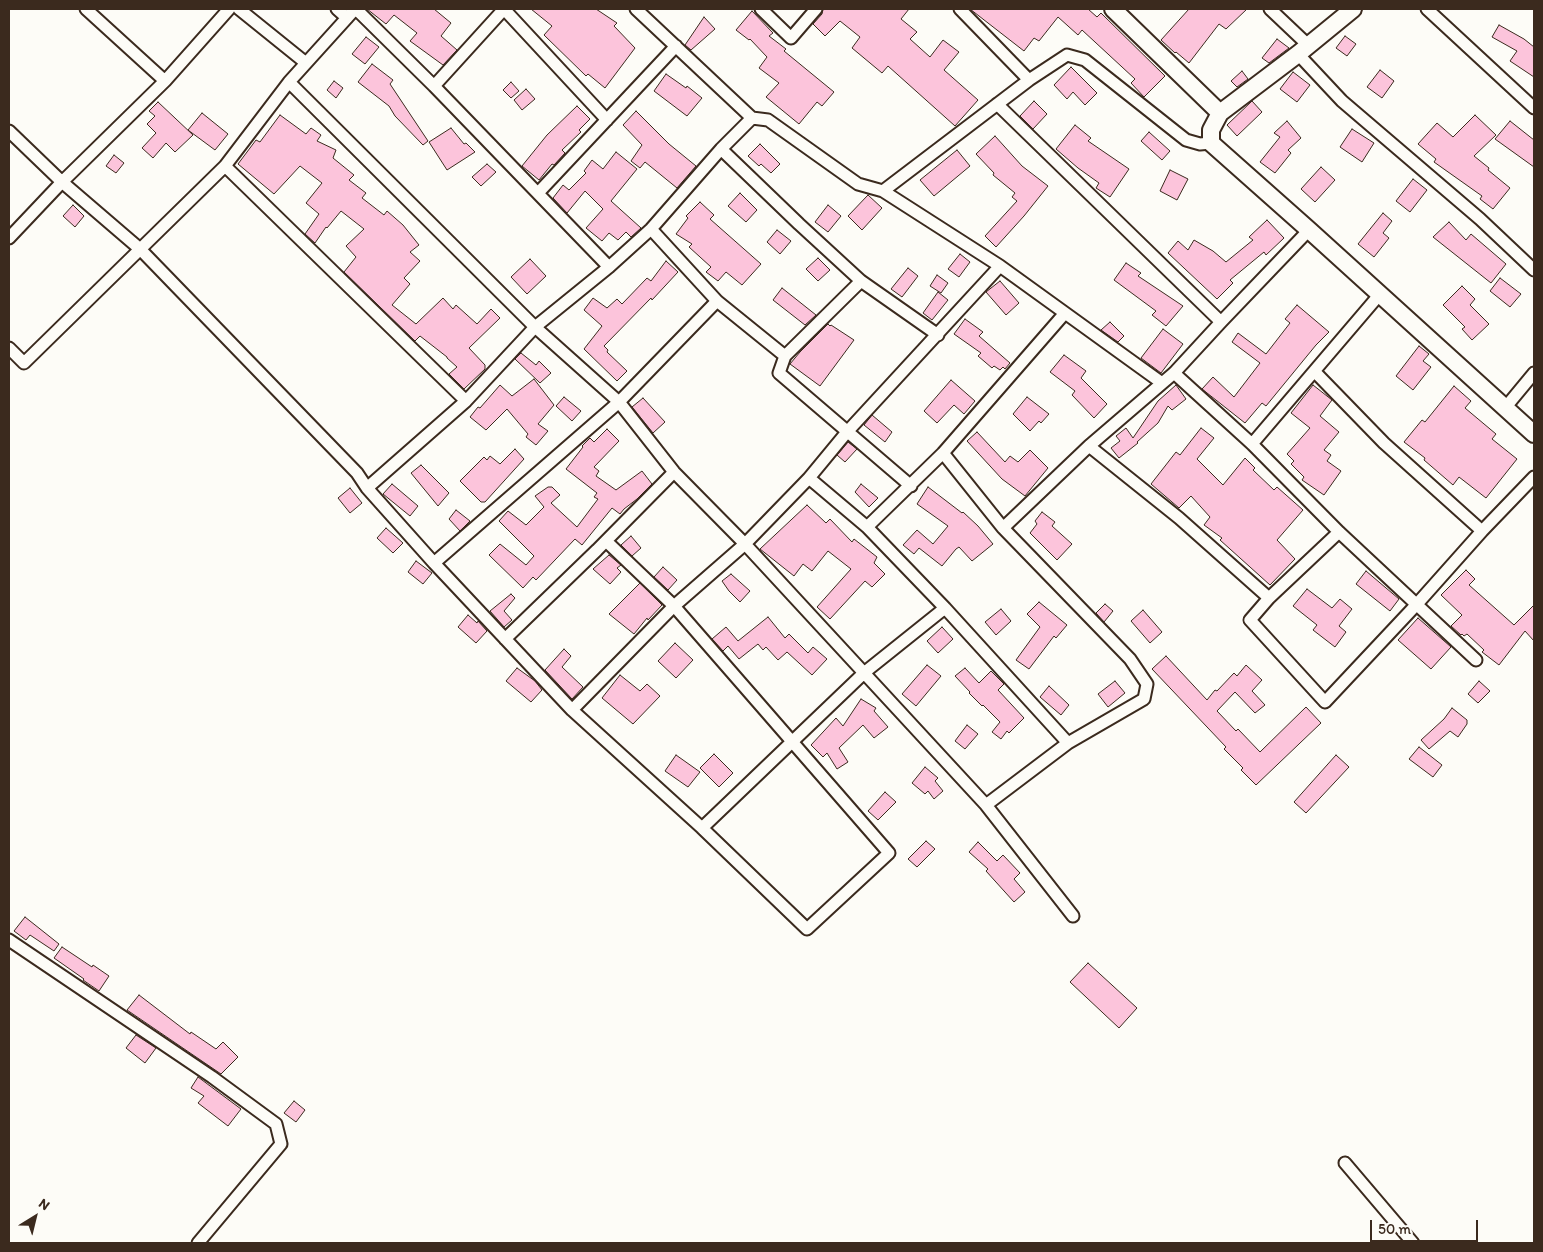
<!DOCTYPE html>
<html>
<head>
<meta charset="utf-8">
<style>
	body { margin:0 }
	#map { position:relative; width:1543px; height:1252px; overflow:hidden; background:#fdfcf7; font-family:Itim,sans-serif }
	canvas { display:block }
	.frame { position:absolute; inset:0; border:10px solid #3b2a1e; pointer-events:none }
	.north { position:absolute; left:10px; top:1192px; width:50px; height:50px; -webkit-text-stroke:4px #fdfcf7; paint-order:stroke; rotate:36deg; font-size:14px; font-weight:700; line-height:20px; text-align:center; color:#3b2a1e }
	.north::after { content:''; display:block; margin:auto; width:18px; height:22px; background:#3b2a1e; clip-path:polygon(50% 0,100% 100%,50% 72%,0 100%) }
	.scale { position:absolute; left:1370px; top:1220px; width:108px; height:22px; box-sizing:border-box; border:2px solid #3b2a1e; border-top:0; padding-left:6px; font-size:15px; line-height:18px; white-space:nowrap; color:#3b2a1e; -webkit-text-stroke:4px #fdfcf7; paint-order:stroke }
</style>
</head>
<body>
<div id="map">
<canvas width="1543" height="1252"></canvas>
<div class="frame"></div>
<div class="north">N</div>
<div class="scale">50 m</div>
</div>
<script>
const context = document.querySelector('canvas').getContext('2d');
context.lineJoin = 'round';
function fill(path, color) { context.fillStyle = color; context.fill(path, 'evenodd'); }
const poly = rows => new Path2D(rows.map(r => 'M' + r).join(''));
function stroke(path, color, width, dash) { context.strokeStyle = color; context.lineWidth = width; context.lineCap = dash ? 'butt' : 'round'; context.setLineDash(dash || []); context.stroke(path); }
const building = poly([
	[367,9,434,9,451,23,441,36,457,50,443,65,410,41,417,33,394,15,386,24,367,9],
	[531,9,596,9,617,23,614,26,635,48,605,88,588,74,586,76,544,35,552,26,531,9],
	[823,9,909,9,901,19,917,32,910,39,930,57,943,40,959,52,944,70,978,100,955,126,888,66,882,73,852,48,860,37,840,21,825,36,813,24,822,14,823,9],
	[970,9,1088,9,1097,17,1101,13,1165,76,1144,97,1131,83,1135,79,1082,30,1078,35,1058,17,1039,41,1034,38,1024,51,970,9],
	[1189,9,1247,9,1226,29,1219,24,1189,63,1176,52,1175,53,1161,40,1189,9],
	[752,11,773,33,769,36,786,49,784,51,834,92,822,106,817,102,799,124,766,97,779,83,759,68,767,57,750,39,749,40,736,30,752,11],
	[704,17,715,29,691,50,685,45,704,17],
	[1499,25,1524,39,1534,47,1534,77,1510,61,1517,51,1492,37,1499,25],
	[1345,36,1356,44,1347,56,1336,48,1345,36],
	[366,37,379,47,365,64,352,54,366,37],
	[1277,39,1289,48,1269,63,1262,58,1277,39],
	[372,64,393,80,390,84,428,141,423,145,395,116,389,106,358,82,372,64],
	[1071,67,1097,93,1085,105,1073,92,1067,99,1054,85,1071,67],
	[1380,70,1394,81,1382,98,1367,87,1380,70],
	[1242,71,1248,79,1237,87,1231,81,1242,71],
	[1293,72,1310,85,1297,102,1280,89,1293,72],
	[666,74,686,88,687,86,702,98,687,116,654,91,666,74],
	[334,81,343,88,336,98,327,90,334,81],
	[511,82,519,91,511,98,503,90,511,82],
	[526,89,535,99,522,110,514,100,526,89],
	[1034,101,1047,114,1033,129,1020,116,1034,101],
	[1252,101,1262,112,1237,136,1227,125,1252,101],
	[158,102,193,135,175,152,166,143,153,158,142,148,156,133,147,124,155,116,149,111,158,102],
	[577,106,590,119,579,130,581,132,562,150,565,153,554,165,552,164,539,180,522,166,547,135,577,106],
	[636,111,669,144,696,166,677,188,645,162,640,168,631,161,642,145,623,125,636,111],
	[202,113,228,134,215,150,188,130,202,113],
	[280,115,306,134,311,128,321,135,317,141,336,150,333,158,354,175,349,180,366,193,362,198,384,215,387,211,403,225,419,245,410,252,420,261,404,278,410,284,392,305,416,324,443,298,453,309,456,305,477,324,491,309,500,318,469,348,485,365,485,369,464,389,449,374,457,367,447,358,447,357,420,336,415,341,344,272,356,257,346,246,364,229,341,211,327,228,326,227,315,243,305,234,319,214,306,203,322,183,300,166,274,194,238,164,256,140,260,142,280,115],
	[1475,115,1496,135,1474,156,1489,168,1488,170,1510,188,1493,209,1480,199,1482,196,1434,162,1436,159,1418,144,1437,123,1453,137,1475,115],
	[1287,121,1301,138,1288,150,1291,153,1275,173,1260,162,1280,137,1274,133,1287,121],
	[1510,121,1534,140,1534,167,1495,139,1510,121],
	[1075,125,1091,138,1088,141,1129,169,1110,197,1096,188,1099,183,1078,168,1056,149,1075,125],
	[451,128,464,144,466,143,475,152,447,170,429,142,451,128],
	[1352,129,1374,143,1362,162,1340,147,1352,129],
	[1149,132,1170,151,1162,160,1141,141,1149,132],
	[995,136,1022,166,1048,186,1024,216,996,247,985,236,1017,201,1012,197,1015,193,993,175,994,173,976,154,995,136],
	[760,144,780,164,771,173,761,164,759,166,748,156,760,144],
	[957,150,970,166,934,196,920,180,957,150],
	[616,152,637,169,611,201,641,228,631,237,626,232,618,240,609,233,602,241,586,228,603,209,585,191,567,213,553,198,563,185,569,190,586,173,584,171,592,160,603,169,616,152],
	[114,155,124,163,116,173,106,166,114,155],
	[487,164,496,172,481,186,472,177,487,164],
	[1321,167,1335,180,1315,202,1301,189,1321,167],
	[1170,170,1188,179,1177,200,1160,191,1170,170],
	[1413,179,1427,190,1410,212,1396,201,1413,179],
	[740,193,757,210,746,222,728,206,740,193],
	[868,195,882,208,862,230,848,216,868,195],
	[700,202,714,215,710,219,761,264,742,285,726,272,718,281,706,272,711,267,689,247,692,244,676,234,688,218,686,216,700,202],
	[73,205,84,216,75,227,63,216,73,205],
	[828,205,841,216,828,232,815,222,828,205],
	[1383,213,1392,221,1383,233,1389,238,1374,257,1358,244,1383,213],
	[1267,220,1284,238,1266,255,1264,252,1230,280,1233,283,1217,299,1168,253,1178,241,1188,250,1194,240,1213,251,1226,262,1253,240,1249,237,1267,220],
	[1449,222,1466,240,1471,234,1506,264,1491,283,1433,237,1449,222],
	[777,230,791,241,780,254,767,242,777,230],
	[960,254,970,262,959,277,948,269,960,254],
	[818,258,830,270,818,281,806,269,818,258],
	[530,259,546,276,527,294,511,277,530,259],
	[666,261,678,272,652,300,651,298,604,346,608,350,607,352,627,371,617,381,584,349,602,326,584,310,593,298,607,308,617,299,622,304,647,278,651,281,666,261],
	[1126,263,1141,273,1138,276,1183,306,1166,326,1152,315,1156,311,1114,280,1126,263],
	[908,268,918,276,902,297,891,289,908,268],
	[937,275,948,283,941,293,930,286,937,275],
	[1500,278,1521,294,1510,307,1490,291,1500,278],
	[1000,281,1019,303,1006,315,986,292,1000,281],
	[1462,286,1475,299,1470,305,1489,324,1472,340,1462,329,1465,327,1443,305,1462,286],
	[782,288,816,315,805,325,773,300,782,288],
	[938,292,948,300,932,320,923,313,938,292],
	[1297,305,1329,332,1316,345,1266,406,1262,403,1245,423,1202,389,1213,377,1234,397,1260,363,1232,342,1238,333,1266,354,1290,323,1285,319,1297,305],
	[965,319,983,332,979,336,1010,363,1005,369,1003,367,1000,370,994,366,992,368,978,356,981,353,954,334,965,319],
	[1110,322,1124,336,1118,342,1101,330,1110,322],
	[828,324,830,326,831,325,854,340,820,386,790,364,800,352,828,324],
	[1163,329,1183,344,1161,373,1141,358,1163,329],
	[1419,346,1429,354,1423,361,1431,367,1413,390,1396,376,1419,346],
	[521,353,536,365,539,361,551,373,540,383,515,359,521,353],
	[1064,355,1086,371,1081,378,1107,404,1094,418,1072,395,1075,391,1050,372,1064,355],
	[534,379,554,405,538,424,548,431,536,445,526,437,528,434,507,409,486,430,470,417,478,407,480,408,500,385,512,396,534,379],
	[951,380,975,401,964,414,954,405,937,423,924,411,951,380],
	[1176,385,1186,399,1172,410,1168,406,1158,423,1137,442,1138,443,1119,458,1111,448,1120,441,1116,436,1126,428,1133,438,1158,401,1176,385],
	[1313,385,1332,400,1320,416,1339,432,1324,450,1331,455,1327,461,1341,471,1324,495,1302,480,1304,477,1291,464,1294,461,1287,454,1310,428,1291,413,1313,385],
	[1454,386,1471,401,1465,408,1496,434,1492,439,1517,459,1486,498,1459,477,1453,485,1424,460,1425,458,1404,442,1422,420,1425,422,1454,386],
	[564,397,581,411,572,421,556,406,564,397],
	[1027,397,1049,414,1041,423,1039,421,1030,431,1013,414,1027,397],
	[643,398,665,422,653,433,632,407,643,398],
	[872,415,892,432,885,442,864,425,872,415],
	[1201,428,1214,438,1197,459,1223,485,1245,458,1255,468,1253,470,1274,490,1277,487,1303,510,1277,540,1295,559,1270,585,1220,540,1222,538,1204,525,1210,517,1191,496,1179,508,1151,484,1176,452,1180,455,1201,428],
	[607,429,619,441,594,467,599,471,596,476,616,490,642,471,652,484,637,499,624,509,620,514,612,508,582,545,575,539,536,580,533,577,523,588,489,555,500,544,526,565,534,556,499,521,508,511,526,525,544,507,535,496,548,487,552,487,560,495,551,503,577,527,598,499,594,497,597,493,566,469,583,447,582,446,590,438,594,442,607,429],
	[977,432,1005,462,1010,456,1018,462,1030,450,1048,468,1025,496,1002,479,967,441,977,432],
	[848,442,857,449,845,462,837,455,848,442],
	[515,449,524,459,485,502,481,502,460,481,484,457,487,460,490,456,500,464,515,449],
	[421,465,449,493,438,506,411,473,421,465],
	[392,484,418,506,410,516,383,494,392,484],
	[861,484,878,498,869,507,855,492,861,484],
	[928,487,962,513,963,512,978,526,993,544,972,561,959,547,956,549,942,566,919,548,914,554,903,545,917,530,933,544,948,526,917,504,928,487],
	[350,488,362,503,350,513,338,498,350,488],
	[807,505,826,523,830,519,852,542,854,539,877,557,874,563,885,574,872,587,865,581,830,619,817,607,851,569,828,551,812,571,803,564,794,576,760,549,807,505],
	[456,510,470,521,460,531,449,519,456,510],
	[1042,512,1055,522,1052,526,1072,544,1057,560,1030,533,1037,524,1035,521,1042,512],
	[386,528,403,543,393,553,377,538,386,528],
	[631,536,641,548,632,556,621,545,631,536],
	[609,555,621,565,617,568,621,572,610,584,593,569,609,555],
	[416,561,432,573,423,584,408,572,416,561],
	[663,567,677,580,668,590,654,577,663,567],
	[1466,570,1475,579,1469,585,1514,625,1534,605,1534,641,1525,631,1499,665,1482,652,1484,650,1467,634,1464,636,1462,634,1461,635,1451,626,1462,615,1441,595,1466,570],
	[1366,571,1399,599,1390,611,1356,584,1366,571],
	[731,574,750,591,740,602,729,591,722,581,731,574],
	[640,583,662,605,648,620,647,618,634,634,609,614,640,583],
	[1307,589,1332,608,1340,599,1352,609,1339,626,1346,632,1335,647,1313,630,1317,625,1293,606,1307,589],
	[511,594,515,598,504,611,512,620,504,627,490,611,511,594],
	[1039,602,1067,625,1056,638,1054,636,1029,669,1016,660,1040,627,1027,614,1039,602],
	[1105,604,1113,611,1104,622,1096,613,1105,604],
	[1001,609,1011,621,996,635,985,622,1001,609],
	[1143,610,1162,632,1150,643,1131,621,1143,610],
	[468,615,477,623,478,621,487,631,476,643,458,627,468,615],
	[768,617,785,638,789,634,808,653,813,647,827,659,812,675,787,652,778,660,766,647,763,650,758,644,739,659,728,646,723,651,712,639,726,627,738,641,768,617],
	[1418,618,1451,647,1431,669,1398,640,1418,618],
	[942,627,953,639,938,653,927,641,942,627],
	[675,643,693,660,676,678,658,661,675,643],
	[564,649,571,656,562,667,583,687,572,699,545,670,564,649],
	[1166,656,1207,700,1215,690,1217,691,1234,673,1237,676,1246,665,1262,680,1252,691,1265,705,1255,713,1235,692,1217,711,1236,731,1238,729,1260,752,1306,707,1321,723,1256,785,1241,770,1243,768,1224,749,1226,747,1152,669,1166,656],
	[927,665,941,676,916,706,902,694,927,665],
	[517,668,535,681,542,690,531,702,506,681,517,668],
	[965,668,979,683,991,671,1004,684,998,690,1024,718,1009,733,1007,731,1001,739,992,732,1000,722,983,705,982,706,969,693,970,692,955,676,965,668],
	[620,675,640,691,647,684,660,696,633,724,602,698,620,675],
	[1115,681,1125,693,1108,707,1098,694,1115,681],
	[1479,681,1490,691,1478,703,1468,694,1479,681],
	[1049,686,1069,705,1061,715,1040,697,1049,686],
	[861,699,876,708,874,711,888,727,874,738,863,725,839,748,848,762,837,769,827,753,823,757,811,745,836,718,843,726,861,699],
	[1452,708,1467,720,1467,724,1458,737,1450,731,1429,749,1421,740,1444,719,1452,708],
	[967,725,978,734,965,749,955,741,967,725],
	[1419,747,1442,765,1433,777,1409,759,1419,747],
	[714,754,733,773,719,787,700,768,714,754],
	[676,755,700,772,688,787,665,771,676,755],
	[1336,755,1349,767,1306,813,1294,802,1336,755],
	[925,767,938,778,935,781,943,791,934,799,928,791,925,794,912,783,925,767],
	[885,792,896,802,878,820,868,811,885,792],
	[926,841,935,849,917,867,908,859,926,841],
	[978,842,997,861,1003,855,1020,873,1014,879,1025,892,1014,902,986,871,988,869,969,852,978,842],
	[25,917,59,944,54,951,30,935,26,940,14,931,25,917],
	[62,947,92,967,93,965,109,976,99,991,83,980,84,979,54,958,62,947],
	[1088,963,1137,1008,1119,1028,1070,982,1088,963],
	[139,995,190,1034,191,1032,216,1049,223,1042,238,1057,221,1074,127,1010,139,995],
	[136,1035,156,1048,145,1063,126,1048,136,1035],
	[198,1077,241,1109,228,1126,198,1103,204,1096,191,1088,198,1077],
	[294,1101,305,1110,296,1122,284,1113,294,1101]
]);
const street = poly([
	[86,9,165,81],
	[239,9,306,63],
	[337,9,347,18],
	[356,9,434,86,609,267],
	[504,9,607,120],
	[636,9,752,118],
	[761,9,791,38,816,9],
	[960,9,1029,80],
	[1270,9,1308,45],
	[1427,9,1534,108],
	[1298,54,1342,101,1480,219,1534,270],
	[289,82,535,327,619,402,674,472,745,544,986,805,1073,916],
	[434,86,504,9],
	[997,104,1221,322],
	[9,131,62,182,140,249,357,473,367,488,434,563,572,710,702,828,807,929,889,853,674,606,606,541],
	[721,149,799,224,861,281,938,335],
	[225,166,466,401],
	[883,191,1029,80,1067,55,1085,60,1186,140,1200,144,1211,143],
	[538,193,676,46],
	[651,229,717,301,785,356,861,281],
	[9,238,62,182,165,81,229,9],
	[9,348,24,363,225,166,289,82,355,9],
	[785,356,779,373,911,486],
	[1315,372,1384,443,1482,531],
	[1174,373,1252,444,1339,532,1476,660],
	[1505,408,1534,373],
	[1252,444,1380,294],
	[1089,446,1179,518,1269,598,1250,620,1325,702,1417,604,1482,531,1534,477],
	[943,453,1065,313],
	[809,478,847,432,1000,266],
	[367,488,466,401,535,327,609,267,651,229,721,149,752,118,768,120,858,184,883,191,1000,266,1162,383],
	[867,527,945,608,1068,743],
	[434,563,619,402,717,301],
	[1269,598,1339,532],
	[505,639,597,550,674,472],
	[572,710,674,606,745,544,809,478,867,527,943,453,1003,528,1089,446,1174,373,1221,322,1309,230],
	[986,805,1068,743,1144,699,1147,684,1130,659,1003,528],
	[702,828,865,672,945,608],
	[9,940,212,1077,276,1124,281,1144,198,1243],
	[1345,1163,1413,1243]
]);
const secondary = poly([
	[1113,9,1220,113],
	[1353,9,1298,54,1220,113,1211,130,1211,143,1309,230,1534,434]
]);
fill(building, '#fcc4db');
stroke(building, '#3b2a1e', 1);
stroke(street, '#3b2a1e', 15);
stroke(secondary, '#3b2a1e', 20);
stroke(street, '#fdfcf7', 11);
stroke(secondary, '#fdfcf7', 16);
</script>
</body>
</html>
